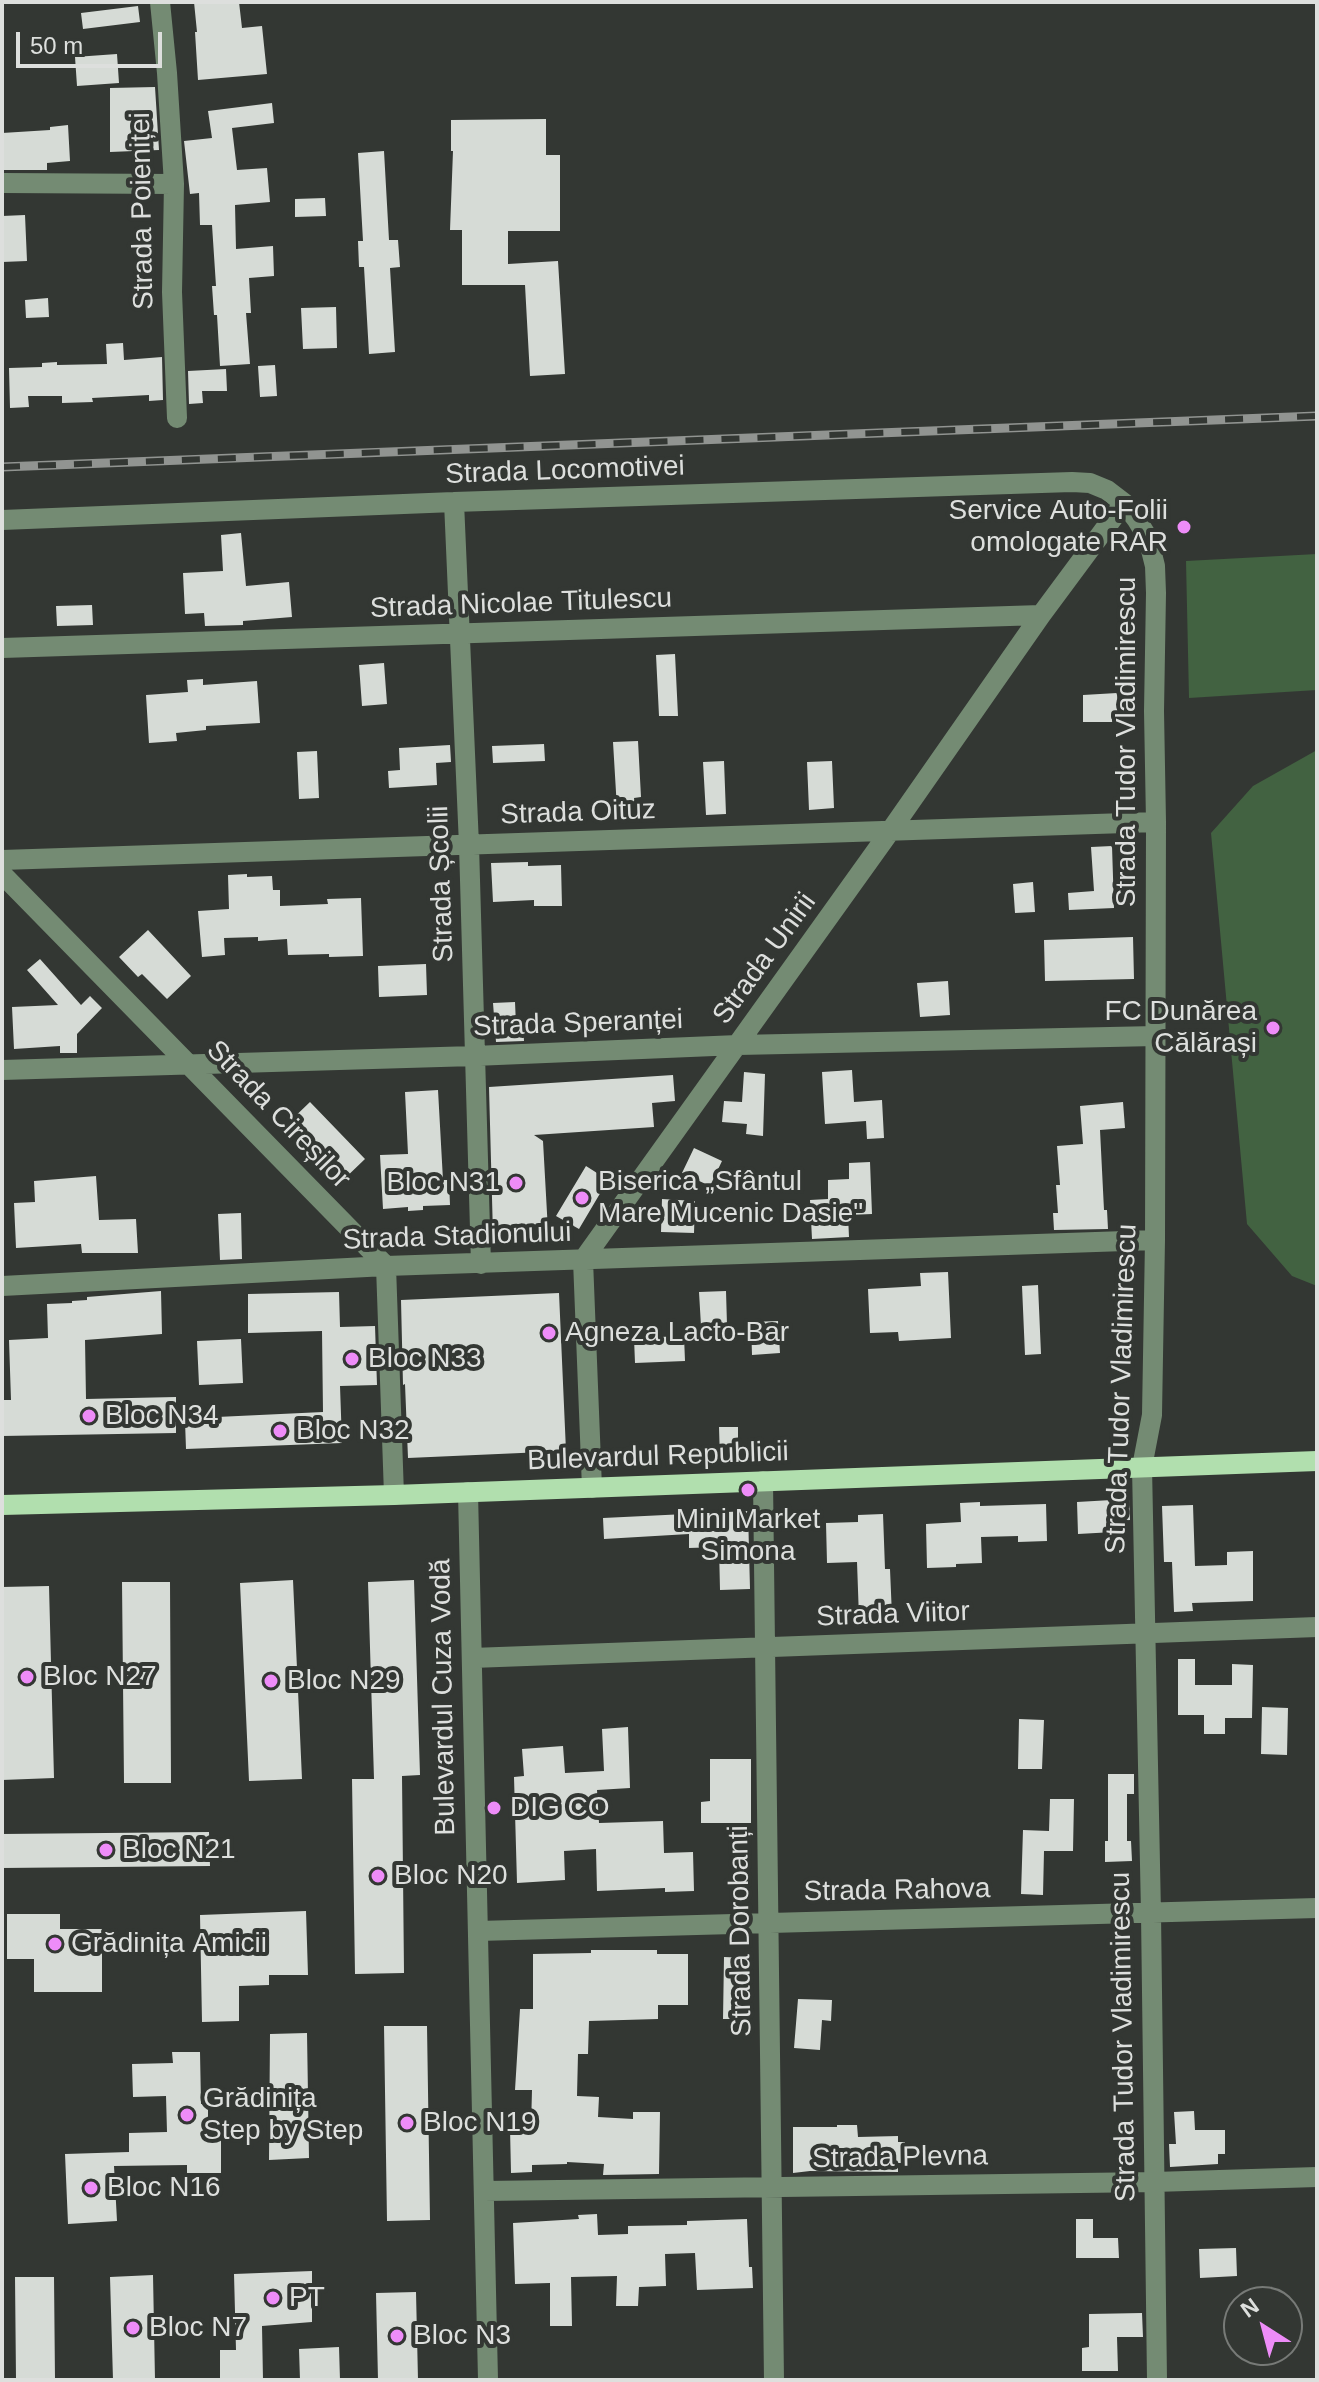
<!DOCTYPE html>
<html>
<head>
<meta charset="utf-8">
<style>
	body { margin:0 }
	#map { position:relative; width:1319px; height:2382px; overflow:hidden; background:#333733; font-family:Helvetica,sans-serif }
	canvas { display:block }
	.frame { position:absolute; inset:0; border:4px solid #dddfdd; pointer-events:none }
	.north { position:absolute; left:1223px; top:2286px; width:80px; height:80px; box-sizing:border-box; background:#333733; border:2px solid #777a77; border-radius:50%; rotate:324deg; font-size:22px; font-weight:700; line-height:32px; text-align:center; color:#dddfdd }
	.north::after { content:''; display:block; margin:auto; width:28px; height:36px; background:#ee8cf8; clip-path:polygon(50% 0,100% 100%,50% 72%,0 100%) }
	.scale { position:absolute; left:16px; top:32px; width:146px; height:36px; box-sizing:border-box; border:4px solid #dddfdd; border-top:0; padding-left:10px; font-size:24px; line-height:28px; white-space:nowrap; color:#dddfdd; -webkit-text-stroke:6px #333733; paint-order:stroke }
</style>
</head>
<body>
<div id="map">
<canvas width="1319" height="2382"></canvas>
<div class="frame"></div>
<div class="north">N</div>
<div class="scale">50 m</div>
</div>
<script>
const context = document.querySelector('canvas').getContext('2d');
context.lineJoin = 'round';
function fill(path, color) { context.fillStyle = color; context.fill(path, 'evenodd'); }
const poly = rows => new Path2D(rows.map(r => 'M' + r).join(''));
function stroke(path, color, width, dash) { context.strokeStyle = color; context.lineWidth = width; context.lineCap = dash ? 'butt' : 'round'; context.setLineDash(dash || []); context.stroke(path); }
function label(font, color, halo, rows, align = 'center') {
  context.font = font + ' Helvetica,sans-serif'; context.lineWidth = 8; context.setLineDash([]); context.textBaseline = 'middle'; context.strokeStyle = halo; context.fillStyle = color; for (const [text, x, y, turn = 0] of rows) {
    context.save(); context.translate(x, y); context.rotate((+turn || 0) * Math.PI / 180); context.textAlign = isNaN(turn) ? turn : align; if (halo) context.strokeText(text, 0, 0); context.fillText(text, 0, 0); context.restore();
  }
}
const green = poly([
	[1317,554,1317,690,1189,698,1186,561],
	[1317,750,1317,1286,1292,1276,1247,1224,1211,833,1253,786]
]);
const building = poly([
	[194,2,239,2,242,28,262,26,267,74,198,80,195,32,197,32],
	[138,6,140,22,83,29,81,13],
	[117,54,119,83,77,86,75,57],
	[155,87,159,150,110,152,110,88],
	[272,103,274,123,232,128,237,170,267,168,270,202,235,205,236,249,273,246,274,276,249,278,251,313,246,313,250,364,220,366,217,315,214,315,212,286,216,286,212,225,200,225,199,193,190,194,184,141,212,138,208,111],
	[546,119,546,155,560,155,560,231,508,231,508,264,558,261,565,374,530,376,525,285,462,285,462,230,450,230,453,151,451,151,451,120],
	[68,125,70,161,47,163,47,170,2,170,2,133,50,130,50,127],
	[384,151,389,240,398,240,400,267,390,268,395,352,369,354,364,267,359,267,358,241,363,241,358,153],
	[325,198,326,216,295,217,295,199],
	[25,215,27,261,2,262,2,216],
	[48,298,49,317,26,318,25,300],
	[336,307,337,348,303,349,301,308],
	[123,343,124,360,162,357,163,400,149,401,149,395,92,398,93,402,62,403,62,396,28,396,29,407,10,408,9,368,42,367,42,363,57,362,57,365,107,364,106,344],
	[275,365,277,396,260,397,258,366],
	[226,369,227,391,202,391,203,403,189,404,188,371],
	[241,533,246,586,289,582,292,617,243,621,243,625,205,626,204,613,185,614,183,573,223,571,221,535],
	[92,605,93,625,57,626,56,606],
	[675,654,678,716,659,716,656,655],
	[384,663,387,704,362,706,359,665],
	[203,679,203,685,257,681,260,723,206,726,206,730,176,733,177,741,149,743,146,695,188,692,187,680],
	[1117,693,1118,722,1083,722,1083,695],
	[638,741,641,797,634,798,635,808,617,809,613,742],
	[544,744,545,761,493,763,492,746],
	[450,745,451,762,436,763,437,785,389,788,388,771,400,770,399,748],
	[317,751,319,798,299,799,297,752],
	[724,761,726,814,706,815,703,762],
	[832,761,834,808,809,810,807,762],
	[1112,846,1114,908,1069,910,1068,893,1094,891,1091,847],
	[528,862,528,866,561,865,562,906,534,906,534,900,493,902,491,863],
	[247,874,247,877,272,876,273,890,280,890,280,906,328,904,327,899,361,898,363,956,329,957,329,954,288,955,287,939,258,941,258,937,224,938,225,955,202,957,198,911,229,909,228,875],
	[1033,882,1035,912,1015,913,1013,884],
	[148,930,191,976,167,999,142,974,138,977,119,957],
	[1133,937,1134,979,1045,981,1044,940],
	[40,959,81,1005,90,996,102,1008,77,1034,77,1053,60,1053,60,1046,14,1049,12,1007,58,1005,27,970],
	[426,964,427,995,379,997,378,966],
	[948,981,950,1015,920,1017,917,983],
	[515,1002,516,1025,523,1024,524,1041,496,1042,493,1003],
	[852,1070,854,1102,882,1100,884,1138,867,1139,866,1121,825,1124,822,1072],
	[744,1072,765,1074,763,1136,746,1134,747,1124,722,1122,724,1101,742,1102],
	[673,1075,675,1101,652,1103,654,1127,534,1135,543,1141,548,1231,493,1235,489,1087],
	[438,1090,443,1180,449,1180,450,1205,423,1206,423,1210,408,1211,408,1207,383,1209,380,1155,408,1154,405,1092],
	[310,1102,365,1159,340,1183,285,1126],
	[1123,1102,1125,1128,1100,1130,1104,1210,1107,1210,1108,1229,1054,1230,1053,1213,1058,1213,1056,1185,1060,1185,1057,1146,1083,1144,1080,1106],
	[694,1148,722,1161,710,1186,682,1173],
	[870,1162,872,1214,848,1215,849,1237,812,1239,810,1200,828,1199,828,1180,849,1179,849,1163],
	[586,1166,608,1180,579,1229,556,1216],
	[96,1176,99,1220,136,1219,138,1253,82,1253,81,1244,16,1248,14,1203,35,1202,34,1181],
	[662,1199,695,1201,694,1233,661,1232],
	[241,1213,242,1259,220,1260,218,1214],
	[948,1272,951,1338,899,1341,898,1332,870,1333,868,1289,921,1286,920,1273],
	[1038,1285,1041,1354,1025,1355,1022,1286],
	[161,1291,162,1334,85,1340,86,1399,176,1397,176,1433,2,1436,2,1400,11,1400,9,1340,48,1338,47,1304,72,1303,72,1301,87,1300,87,1297],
	[726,1291,727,1325,701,1326,699,1292],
	[339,1292,340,1327,375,1326,377,1385,340,1386,342,1443,186,1449,185,1421,217,1420,217,1417,323,1412,322,1331,248,1333,248,1294],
	[559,1293,566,1451,408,1458,405,1384,403,1385,401,1300],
	[778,1321,780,1353,752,1355,751,1322],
	[684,1336,685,1361,635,1363,634,1338],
	[241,1339,243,1383,199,1385,197,1341],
	[719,1427,738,1427,738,1460,720,1460],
	[1129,1499,1130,1520,1113,1521,1114,1532,1078,1534,1077,1502],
	[980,1502,980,1506,1046,1504,1047,1541,1018,1542,1018,1536,981,1537,982,1563,956,1564,956,1567,927,1568,926,1524,961,1522,960,1503],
	[1193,1505,1195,1566,1227,1565,1227,1552,1253,1551,1253,1601,1192,1603,1193,1611,1174,1612,1172,1562,1164,1562,1162,1506],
	[748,1511,750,1589,720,1590,719,1547,689,1548,689,1534,604,1539,603,1518],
	[883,1514,885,1569,890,1569,892,1616,859,1618,857,1562,827,1563,826,1523,858,1522,858,1515],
	[293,1580,302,1779,249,1781,240,1583],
	[414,1580,420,1775,402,1776,404,1973,355,1974,352,1779,374,1779,368,1582],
	[122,1582,170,1582,171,1783,124,1783],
	[49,1586,54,1778,2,1780,2,1587],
	[1178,1659,1195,1659,1195,1685,1232,1685,1232,1664,1253,1665,1252,1718,1225,1718,1225,1734,1204,1734,1204,1715,1178,1715],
	[1262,1707,1288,1708,1287,1755,1261,1754],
	[1019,1719,1044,1720,1042,1769,1018,1769],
	[628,1727,630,1788,597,1790,599,1823,663,1821,664,1853,693,1852,694,1891,665,1892,665,1888,597,1891,596,1849,564,1851,565,1880,517,1883,514,1777,524,1776,522,1749,563,1746,565,1773,604,1771,602,1729],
	[710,1759,751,1759,751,1823,701,1823,701,1802,710,1801],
	[1108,1774,1134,1774,1134,1794,1127,1794,1127,1841,1131,1841,1132,1861,1105,1862,1105,1841,1108,1841],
	[1050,1799,1074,1799,1073,1851,1044,1851,1043,1895,1021,1894,1023,1830,1049,1831],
	[209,1832,210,1866,2,1868,2,1834],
	[306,1911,308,1975,269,1975,269,1985,239,1986,239,2021,202,2022,200,1915],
	[7,1914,60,1914,60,1929,102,1929,102,1992,34,1992,34,1959,7,1959],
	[591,1950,657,1950,657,1954,688,1954,688,2005,658,2005,658,2019,589,2021,588,2054,578,2054,577,2096,599,2097,598,2117,633,2119,633,2112,660,2112,659,2174,603,2175,604,2164,567,2162,567,2164,532,2165,532,2172,511,2173,510,2128,531,2127,532,2090,515,2090,520,2009,533,2009,533,1954,591,1953],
	[724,1957,748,1958,747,2019,723,2019],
	[798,1999,832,2000,831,2021,822,2020,820,2050,794,2048],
	[384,2026,427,2026,430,2220,387,2221],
	[307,2033,309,2158,269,2160,270,2034],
	[172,2052,200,2052,201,2104,208,2104,208,2127,221,2126,221,2173,187,2173,187,2165,114,2166,117,2221,68,2224,65,2154,129,2152,129,2133,167,2132,166,2096,133,2097,132,2064,173,2063],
	[1194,2111,1195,2130,1225,2130,1225,2154,1218,2154,1218,2164,1170,2167,1169,2144,1176,2144,1174,2112],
	[837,2125,857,2125,858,2137,898,2136,898,2142,905,2142,905,2163,898,2163,898,2172,810,2171,793,2173,793,2127,837,2127],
	[597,2214,598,2235,628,2234,628,2226,687,2225,687,2221,747,2219,749,2267,752,2267,753,2288,697,2290,695,2253,665,2254,666,2286,639,2287,638,2306,616,2306,617,2276,571,2277,572,2326,550,2326,550,2283,515,2284,513,2223,579,2219,578,2215],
	[1076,2219,1093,2219,1093,2238,1118,2238,1119,2258,1076,2258],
	[1236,2248,1237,2276,1200,2278,1199,2249],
	[312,2271,312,2322,262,2326,263,2380,220,2380,220,2350,236,2350,234,2274],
	[153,2275,155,2380,113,2380,110,2277],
	[15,2277,54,2277,55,2380,16,2380],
	[416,2292,418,2380,378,2380,376,2293],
	[1142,2313,1143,2337,1117,2337,1118,2371,1082,2371,1082,2348,1089,2347,1089,2314],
	[339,2347,340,2380,300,2380,299,2349]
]);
const minor = poly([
	[160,2,167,73,174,184,172,292,177,418],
	[2,183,174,184],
	[454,502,469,845,481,1264],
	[2,520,454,502,1072,482,1090,483,1107,490,1124,503,1137,520,1148,538,1155,566,1156,593,1154,711,1156,822,1155,1240,1152,1415,1142,1467,1151,1914,1157,2380],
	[2,648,1041,615],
	[2,860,1156,822],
	[2,874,386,1266,394,1495],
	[2,1070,474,1056,738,1045,1156,1036],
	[2,1286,386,1266,1155,1240],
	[763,1481,774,2380],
	[592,1488,583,1260,891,830,1041,615,1124,503],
	[468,1492,488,2380],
	[472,1658,1317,1627],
	[478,1931,1317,1908],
	[484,2191,1154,2182,1317,2177]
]);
const major = poly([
	[2,1505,394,1495,1317,1461]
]);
const rail = poly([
	[2,467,1317,416]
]);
const markers = [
	[1184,527,8,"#ee8cf8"],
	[1273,1028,8,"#ee8cf8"],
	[516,1183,8,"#ee8cf8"],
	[582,1198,8,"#ee8cf8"],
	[549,1333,8,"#ee8cf8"],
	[352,1359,8,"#ee8cf8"],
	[89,1416,8,"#ee8cf8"],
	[280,1431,8,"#ee8cf8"],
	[748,1490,8,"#ee8cf8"],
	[27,1677,8,"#ee8cf8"],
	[271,1681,8,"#ee8cf8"],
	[494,1808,8,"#ee8cf8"],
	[106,1850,8,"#ee8cf8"],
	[378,1876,8,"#ee8cf8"],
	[55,1944,8,"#ee8cf8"],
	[187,2115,8,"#ee8cf8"],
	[407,2123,8,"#ee8cf8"],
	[91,2188,8,"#ee8cf8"],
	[273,2298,8,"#ee8cf8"],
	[133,2328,8,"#ee8cf8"],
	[397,2336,8,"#ee8cf8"]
];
const streetNames = [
	["Strada Poieniței",143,211,-91],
	["Strada Locomotivei",565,471,-2],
	["Strada Nicolae Titulescu",521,604,-2],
	["Strada Tudor Vladimirescu",1127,742,-90],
	["Strada Oituz",578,813,-2],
	["Strada Școlii",442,884,-92],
	["Strada Unirii",765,959,-54],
	["Strada Speranței",578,1024,-2],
	["Strada Cireșilor",278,1115,46],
	["Strada Stadionului",457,1237,-2],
	["Strada Tudor Vladimirescu",1122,1389,-88],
	["Bulevardul Republicii",658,1457,-2],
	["Strada Viitor",893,1615,-2],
	["Bulevardul Cuza Vodă",444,1697,-91],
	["Strada Rahova",897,1891,-1],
	["Strada Dorobanți",741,1931,-91],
	["Strada Tudor Vladimirescu",1124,2037,-91],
	["Strada Plevna",900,2158,-1]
];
const poiNames = [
	["Service Auto-Folii",1168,511,"right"],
	["omologate RAR",1168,543,"right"],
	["FC Dunărea",1257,1012,"right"],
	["Călărași",1257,1044,"right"],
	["Biserica „Sfântul",598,1182],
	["Mare Mucenic Dasie\"",598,1214],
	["Bloc N31",500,1183,"right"],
	["Agneza Lacto-Bar",565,1333],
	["Bloc N33",368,1359],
	["Bloc N34",105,1416],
	["Bloc N32",296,1431],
	["Mini Market",748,1520,"center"],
	["Simona",748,1552,"center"],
	["Bloc N27",43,1677],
	["Bloc N29",287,1681],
	["DIG CO",510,1808],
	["Bloc N21",122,1850],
	["Bloc N20",394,1876],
	["Grădinița Amicii",71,1944],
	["Grădinița",203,2099],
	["Step by Step",203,2131],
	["Bloc N19",423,2123],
	["Bloc N16",107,2188],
	["PT",289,2298],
	["Bloc N7",149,2328],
	["Bloc N3",413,2336]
];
fill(green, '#426241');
fill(building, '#d6dbd6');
stroke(minor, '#748b73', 20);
stroke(major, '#b1dfae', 20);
stroke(rail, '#919491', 9);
stroke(rail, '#333733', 6, [18]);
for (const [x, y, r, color] of markers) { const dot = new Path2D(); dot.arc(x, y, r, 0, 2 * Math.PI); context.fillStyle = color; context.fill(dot); stroke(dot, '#333733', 3); }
label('28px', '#dddfdd', '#333733', streetNames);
label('28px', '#dddfdd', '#333733', poiNames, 'left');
</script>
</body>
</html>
